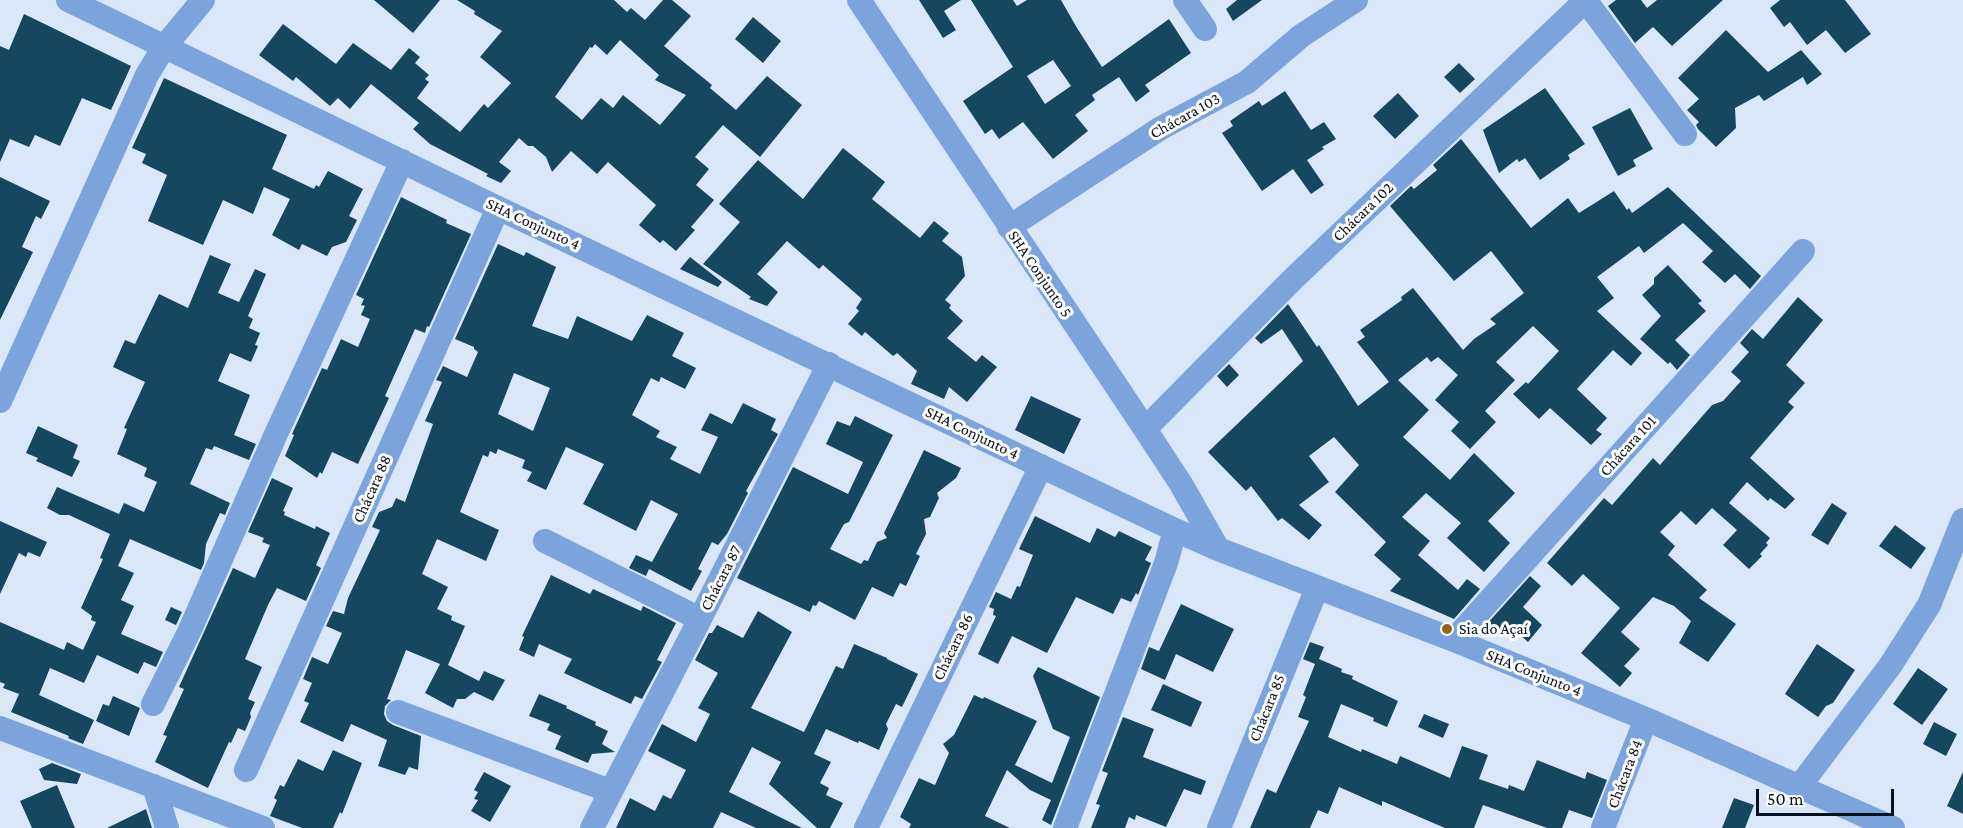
<!DOCTYPE html>
<html>
<head>
<meta charset="utf-8">
<style>
	body { margin:0 }
	#map { position:relative; width:1963px; height:828px; overflow:hidden; background:#dae7f8; font-family:"Crimson Pro",serif }
	canvas { display:block }
	.scale { position:absolute; left:1756px; top:789px; width:138px; height:27px; box-sizing:border-box; border:3px solid #050f1d; border-top:0; padding-left:8px; font-size:18px; line-height:21px; white-space:nowrap; color:#050f1d; -webkit-text-stroke:4px #fff; paint-order:stroke }
</style>
</head>
<body>
<div id="map">
<canvas width="1963" height="828"></canvas>
<div class="scale">50 m</div>
</div>
<script>
const context = document.querySelector('canvas').getContext('2d');
context.lineJoin = 'round';
function fill(path, color) { context.fillStyle = color; context.fill(path, 'evenodd'); }
const poly = rows => new Path2D(rows.map(r => 'M' + r).join(''));
function stroke(path, color, width, dash) { context.strokeStyle = color; context.lineWidth = width; context.lineCap = dash ? 'butt' : 'round'; context.setLineDash(dash || []); context.stroke(path); }
function label(font, color, halo, rows, align = 'center') {
  context.font = font + ' "Crimson Pro",serif'; context.lineWidth = 6; context.setLineDash([]); context.textBaseline = 'middle'; context.strokeStyle = halo; context.fillStyle = color; for (const [text, x, y, turn = 0] of rows) {
    context.save(); context.translate(x, y); context.rotate((+turn || 0) * Math.PI / 180); context.textAlign = isNaN(turn) ? turn : align; if (halo) context.strokeText(text, 0, 0); context.fillText(text, 0, 0); context.restore();
  }
}
const building = poly([
	[374,0,440,0,413,33],
	[457,0,614,0,627,12,631,8,645,20,663,0,672,0,691,16,664,46,712,85,710,88,736,110,767,76,802,105,760,157,723,125,695,157,709,169,696,185,714,200,691,227,695,230,676,251,663,240,660,243,639,225,656,205,608,162,597,174,571,151,552,172,546,157,533,146,528,146,519,138,499,162,511,171,501,183,486,176,488,174,430,144,413,129,419,123,371,84,350,109,338,98,330,106,296,77,293,81,259,55,283,24,336,64,353,43,391,70,409,48,420,57,415,63,429,75,425,79,429,82,417,98,460,132,484,104,488,108,511,83,480,57,502,31,474,14,475,11],
	[620,40,659,75,655,80,686,95,660,125,623,95,613,108,601,98,582,120,555,97,590,47,592,48,595,44,607,55],
	[919,0,961,0,944,11,956,30,943,38],
	[971,0,1013,0,1017,6,1027,0,1061,0,1077,28,1102,67,1169,19,1191,53,1145,85,1150,91,1136,102,1119,77,1092,95,1095,100,1075,115,1088,131,1053,159,1023,122,999,139,992,129,985,134,963,101,1013,67],
	[1053,60,1071,86,1045,104,1027,76],
	[1237,0,1262,0,1233,21,1226,9],
	[1616,0,1641,0,1647,8,1657,0,1723,0,1672,46,1653,27,1635,43,1608,6],
	[1780,0,1845,0,1871,34,1845,53,1826,30,1807,45,1790,22,1784,27,1770,8],
	[24,14,131,66,111,110,82,98,60,146,35,135,29,147,10,139,0,162,0,46,9,50],
	[753,17,781,41,763,63,735,39],
	[1726,30,1768,72,1801,50,1822,74,1807,85,1803,77,1764,101,1759,95,1735,108,1736,128,1716,147,1698,129,1696,125,1699,122,1687,110,1699,99,1678,78],
	[1459,63,1475,79,1460,93,1444,77],
	[164,78,287,135,272,169,314,189,316,185,319,187,328,171,363,189,349,216,357,220,346,242,332,247,327,256,302,244,299,250,272,235,290,199,264,187,253,214,223,200,203,245,148,221,167,175,142,163,146,154,132,148],
	[1545,88,1585,144,1568,155,1570,159,1540,180,1525,158,1519,162,1517,159,1499,173,1483,130],
	[1285,91,1311,130,1324,122,1336,139,1322,147,1324,149,1307,160,1324,185,1311,194,1293,169,1262,191,1222,133,1233,126,1230,121,1259,101,1262,106],
	[1398,93,1419,116,1395,139,1373,116],
	[1630,108,1653,149,1633,160,1636,166,1618,176,1592,127],
	[1461,139,1531,228,1568,198,1579,213,1614,191,1627,210,1629,208,1632,213,1668,187,1761,276,1750,289,1735,274,1725,283,1702,262,1713,251,1683,223,1644,253,1639,246,1597,277,1614,298,1597,311,1642,353,1631,366,1613,350,1577,389,1607,418,1596,430,1602,434,1591,445,1550,408,1539,419,1513,394,1526,382,1528,384,1559,351,1533,326,1496,362,1515,380,1485,411,1496,422,1470,449,1451,431,1459,422,1435,400,1458,375,1438,357,1431,362,1427,357,1398,380,1429,410,1403,437,1450,480,1474,453,1515,493,1488,521,1510,543,1484,572,1447,538,1461,523,1426,493,1402,517,1430,541,1418,555,1458,590,1467,579,1480,589,1454,619,1390,591,1401,579,1374,555,1386,542,1335,492,1359,465,1334,437,1309,456,1329,482,1299,505,1322,525,1309,540,1282,518,1278,521,1251,486,1246,491,1208,452,1303,361,1282,329,1261,344,1255,338,1288,304,1317,347,1319,345,1358,406,1389,382,1357,342,1365,337,1360,330,1402,300,1401,297,1413,288,1463,350,1474,339,1496,324,1490,319,1524,293,1491,251,1454,281,1390,206,1411,186,1414,189,1437,170,1433,165],
	[843,148,885,182,872,199,920,238,934,221,949,233,942,241,962,257,965,276,945,300,951,305,949,308,963,321,947,338,976,362,982,355,997,367,967,402,949,387,944,399,911,384,917,371,897,353,893,356,865,332,862,336,848,324,859,311,856,308,862,299,823,265,819,269,787,241,757,274,778,292,767,306,749,299,751,297,703,264,740,222,719,204,758,160,803,199],
	[0,177,50,201,41,219,36,216,22,247,33,252,0,320],
	[401,197,447,220,446,223,471,234,429,327,427,326,425,333,415,329,385,396,389,398,358,464,332,452,322,474,320,472,317,478,285,456,294,435,292,434,322,368,327,370,341,339,358,347,370,319,361,315,365,306,361,305,364,299,356,295],
	[498,244,524,256,526,252,556,267,532,326,568,339,577,316,632,341,647,315,684,333,672,356,696,368,685,389,661,377,659,382,651,378,632,415,660,431,656,437,677,447,670,459,700,474,718,437,701,430,710,413,732,424,743,403,776,419,771,430,778,434,746,491,748,493,727,534,718,545,712,542,698,569,702,571,691,591,649,569,646,576,629,568,636,555,652,562,678,514,651,500,636,531,583,504,604,464,566,447,546,490,527,481,532,472,522,468,525,460,498,449,496,454,490,451,488,457,483,455,460,512,499,530,486,561,437,539,422,574,448,587,437,609,452,616,451,620,465,626,448,665,479,681,484,671,505,680,493,701,474,692,465,699,457,699,453,708,425,693,440,664,406,650,387,699,391,700,385,706,384,714,387,721,393,725,421,736,418,770,409,767,405,775,378,766,387,740,351,724,343,742,300,722,309,703,304,701,312,683,303,679,312,657,328,664,342,633,326,626,333,611,344,614,348,598,380,530,372,527,379,512,392,507,396,498,405,502,433,424,425,421,442,382,436,380,443,366,467,377,478,352,474,349,474,347,455,339],
	[514,373,550,388,533,431,498,414],
	[210,255,231,264,218,293,239,302,255,269,266,274,248,316,253,319,249,328,260,333,255,345,258,346,251,362,230,353,218,381,250,395,234,435,256,444,249,460,214,446,212,450,206,448,190,484,230,503,225,515,220,513,206,544,204,563,201,570,130,539,118,566,134,573,121,600,134,606,121,634,163,652,156,667,144,662,138,674,97,655,84,683,50,668,39,695,94,720,83,744,68,738,69,736,11,712,19,694,3,688,5,684,0,682,0,622,64,650,67,642,83,650,96,622,91,620,92,616,81,608,103,559,100,558,110,534,69,515,60,515,47,508,57,487,119,514,124,503,144,512,157,482,144,476,147,468,117,454,127,429,124,428,145,382,113,367,125,340,135,344,159,294,188,308],
	[690,257,722,282,718,287,680,269],
	[1668,265,1702,301,1698,303,1706,311,1675,340,1690,355,1677,370,1670,362,1668,364,1640,339,1661,316,1642,295,1654,284,1654,278],
	[1798,297,1823,320,1786,365,1805,383,1788,402,1794,407,1750,458,1795,499,1785,509,1770,498,1768,501,1747,482,1729,503,1770,538,1766,543,1768,545,1760,554,1762,556,1749,569,1723,545,1737,530,1712,508,1696,525,1681,511,1660,532,1675,546,1668,555,1707,590,1699,598,1736,624,1708,662,1679,643,1691,621,1674,606,1653,597,1621,632,1640,649,1624,666,1632,673,1620,687,1581,653,1620,608,1583,574,1572,586,1547,563,1604,498,1612,505,1653,458,1660,465,1712,405,1723,401,1741,381,1731,372,1749,352,1740,343,1752,329,1763,339],
	[1229,364,1239,375,1227,387,1217,376],
	[1031,396,1081,419,1064,454,1015,430],
	[855,416,893,435,849,522,844,524,830,549,861,564,864,560,868,561,877,542,887,538,884,533,924,450,961,468,956,478,937,493,939,498,930,517,924,519,926,534,916,554,920,556,906,586,900,583,893,597,872,587,855,620,819,601,816,606,813,605,810,612,737,578,793,467,848,494,863,462,826,444,837,421,850,426],
	[38,426,78,445,73,458,80,461,72,477,36,461,38,458,26,453],
	[272,478,293,488,283,511,285,512,284,515,315,529,316,526,330,533,316,565,321,568,306,601,277,588,268,605,245,659,262,667,248,699,255,702,250,713,251,717,245,731,238,728,231,743,229,742,208,788,155,762,167,736,163,735,184,689,179,687,233,568,255,578,270,545,262,542,264,538,248,532],
	[1832,503,1847,513,1828,545,1811,535],
	[1035,516,1090,543,1097,528,1115,537,1119,531,1152,547,1145,560,1151,563,1138,595,1136,593,1131,602,1121,598,1113,614,1076,597,1047,653,1012,636,998,664,978,654,996,616,993,615,994,609,989,607,996,592,1011,599,1017,586,1020,587,1033,555,1019,549],
	[0,521,47,542,40,557,28,552,26,557,19,553,0,594],
	[1895,525,1926,548,1911,569,1879,546],
	[551,575,590,594,593,589,641,611,643,606,676,623,657,660,662,662,642,699,635,696,631,704,564,673,572,659,539,644,534,657,519,650,524,637,522,636],
	[1530,576,1541,586,1523,607,1542,625,1528,642,1508,624,1500,632,1494,626,1488,627,1486,625],
	[1181,604,1234,629,1213,672,1176,654,1165,680,1141,669,1149,647,1159,651],
	[171,607,182,612,176,625,165,620],
	[758,611,792,632,751,708,804,732,836,666,843,669,854,644,887,658,887,659,918,674,902,707,896,704,886,724,888,729,879,750,859,741,858,743,826,729,814,754,831,762,820,783,829,788,826,795,843,803,830,828,817,828,769,784,781,762,752,747,729,792,802,828,756,828,721,812,713,828,616,828,630,798,655,811,663,795,671,799,686,770,648,751,662,724,696,742,710,714,698,708,718,673,695,660,709,633,712,633,717,625,743,638],
	[1310,642,1324,647,1319,659,1342,669,1341,672,1353,676,1352,679,1398,701,1387,727,1373,721,1374,718,1341,704,1328,737,1361,752,1362,749,1397,764,1400,756,1450,778,1462,746,1488,755,1479,779,1508,789,1509,785,1524,791,1537,760,1585,779,1587,772,1607,780,1592,818,1569,810,1562,828,1547,828,1483,805,1474,828,1445,828,1382,801,1382,806,1339,787,1328,814,1318,810,1310,828,1250,828,1267,789,1276,793,1309,721,1298,717,1306,697,1303,695,1315,664,1303,659],
	[1817,644,1855,670,1833,703,1826,706,1818,717,1785,694],
	[1038,667,1100,697,1051,825,1042,820,1051,800,1030,790,1007,770,985,816,1010,828,909,828,911,824,900,817,919,778,935,785,949,753,943,744,954,735,974,695,983,699,984,697,1037,721,1015,765,1052,783,1070,737,1053,729,1033,676],
	[1918,668,1948,689,1922,725,1893,704],
	[1163,684,1202,702,1191,727,1151,710],
	[539,694,567,706,566,708,596,722,595,725,608,731,602,744,615,752,592,754,588,763,555,749,561,736,547,730,550,724,529,716],
	[113,696,140,708,129,736,96,721,103,704,109,706],
	[1424,714,1449,724,1443,738,1418,727],
	[1123,717,1154,729,1143,757,1206,781,1201,795,1184,789,1166,827,1136,815,1135,820,1129,817,1125,828,1091,828,1100,805,1096,804,1108,773,1102,771],
	[1934,722,1957,734,1946,756,1923,744],
	[333,750,362,763,342,814,340,812,333,828,302,828,270,816,277,800,274,798,280,785,284,787,298,759,323,771],
	[52,763,81,774,77,784,44,780,39,769],
	[484,772,511,786,490,822,471,811,478,800,474,799,478,792,474,790],
	[1963,772,1963,814,1947,806],
	[57,785,75,828,32,828,20,801],
	[1734,798,1754,805,1745,828,1722,828],
	[146,809,152,828,107,828]
]);
const minor = poly([
	[68,0,498,208,1175,530,1218,549,1454,640,1646,719,1893,828],
	[859,0,1145,429,1181,484,1218,549],
	[1185,0,1205,29],
	[1586,1,1685,134],
	[1009,227,1161,128,1247,82,1301,36,1356,0],
	[0,401,147,75,164,47,203,0],
	[1145,429,1292,280,1586,0],
	[545,541,700,619],
	[1454,640,1803,251],
	[153,704,189,632,276,434,402,161],
	[398,712,610,791],
	[0,728,263,828],
	[246,770,498,208],
	[154,786,167,828],
	[1799,787,1890,666,1929,605,1963,520],
	[592,828,700,619,829,364],
	[866,828,1041,466],
	[1065,828,1166,563,1175,530],
	[1219,828,1317,588],
	[1603,828,1646,719]
]);
const markers = [
	[1447,629,6,"#946513"]
];
const streetNames = [
	["Chácara 103",1185,116,-29],
	["Chácara 102",1363,212,-44],
	["SHA Conjunto 4",533,224,25],
	["SHA Conjunto 5",1040,274,56],
	["SHA Conjunto 4",972,433,26],
	["Chácara 101",1628,446,-48],
	["Chácara 88",372,489,-66],
	["Chácara 87",721,578,-63],
	["Chácara 86",953,647,-64],
	["SHA Conjunto 4",1534,673,22],
	["Chácara 85",1267,708,-68],
	["Chácara 84",1625,774,-69]
];
const poiNames = [
	["Sia do Açaí",1459,629]
];
fill(building, '#154761');
stroke(minor, '#7aa4db', 24);
for (const [x, y, r, color] of markers) { const dot = new Path2D(); dot.arc(x, y, r, 0, 2 * Math.PI); context.fillStyle = color; context.fill(dot); stroke(dot, '#fff', 2); }
label('16px', '#050f1d', '#fff', streetNames);
label('16px', '#050f1d', '#fff', poiNames, 'left');
</script>
</body>
</html>
